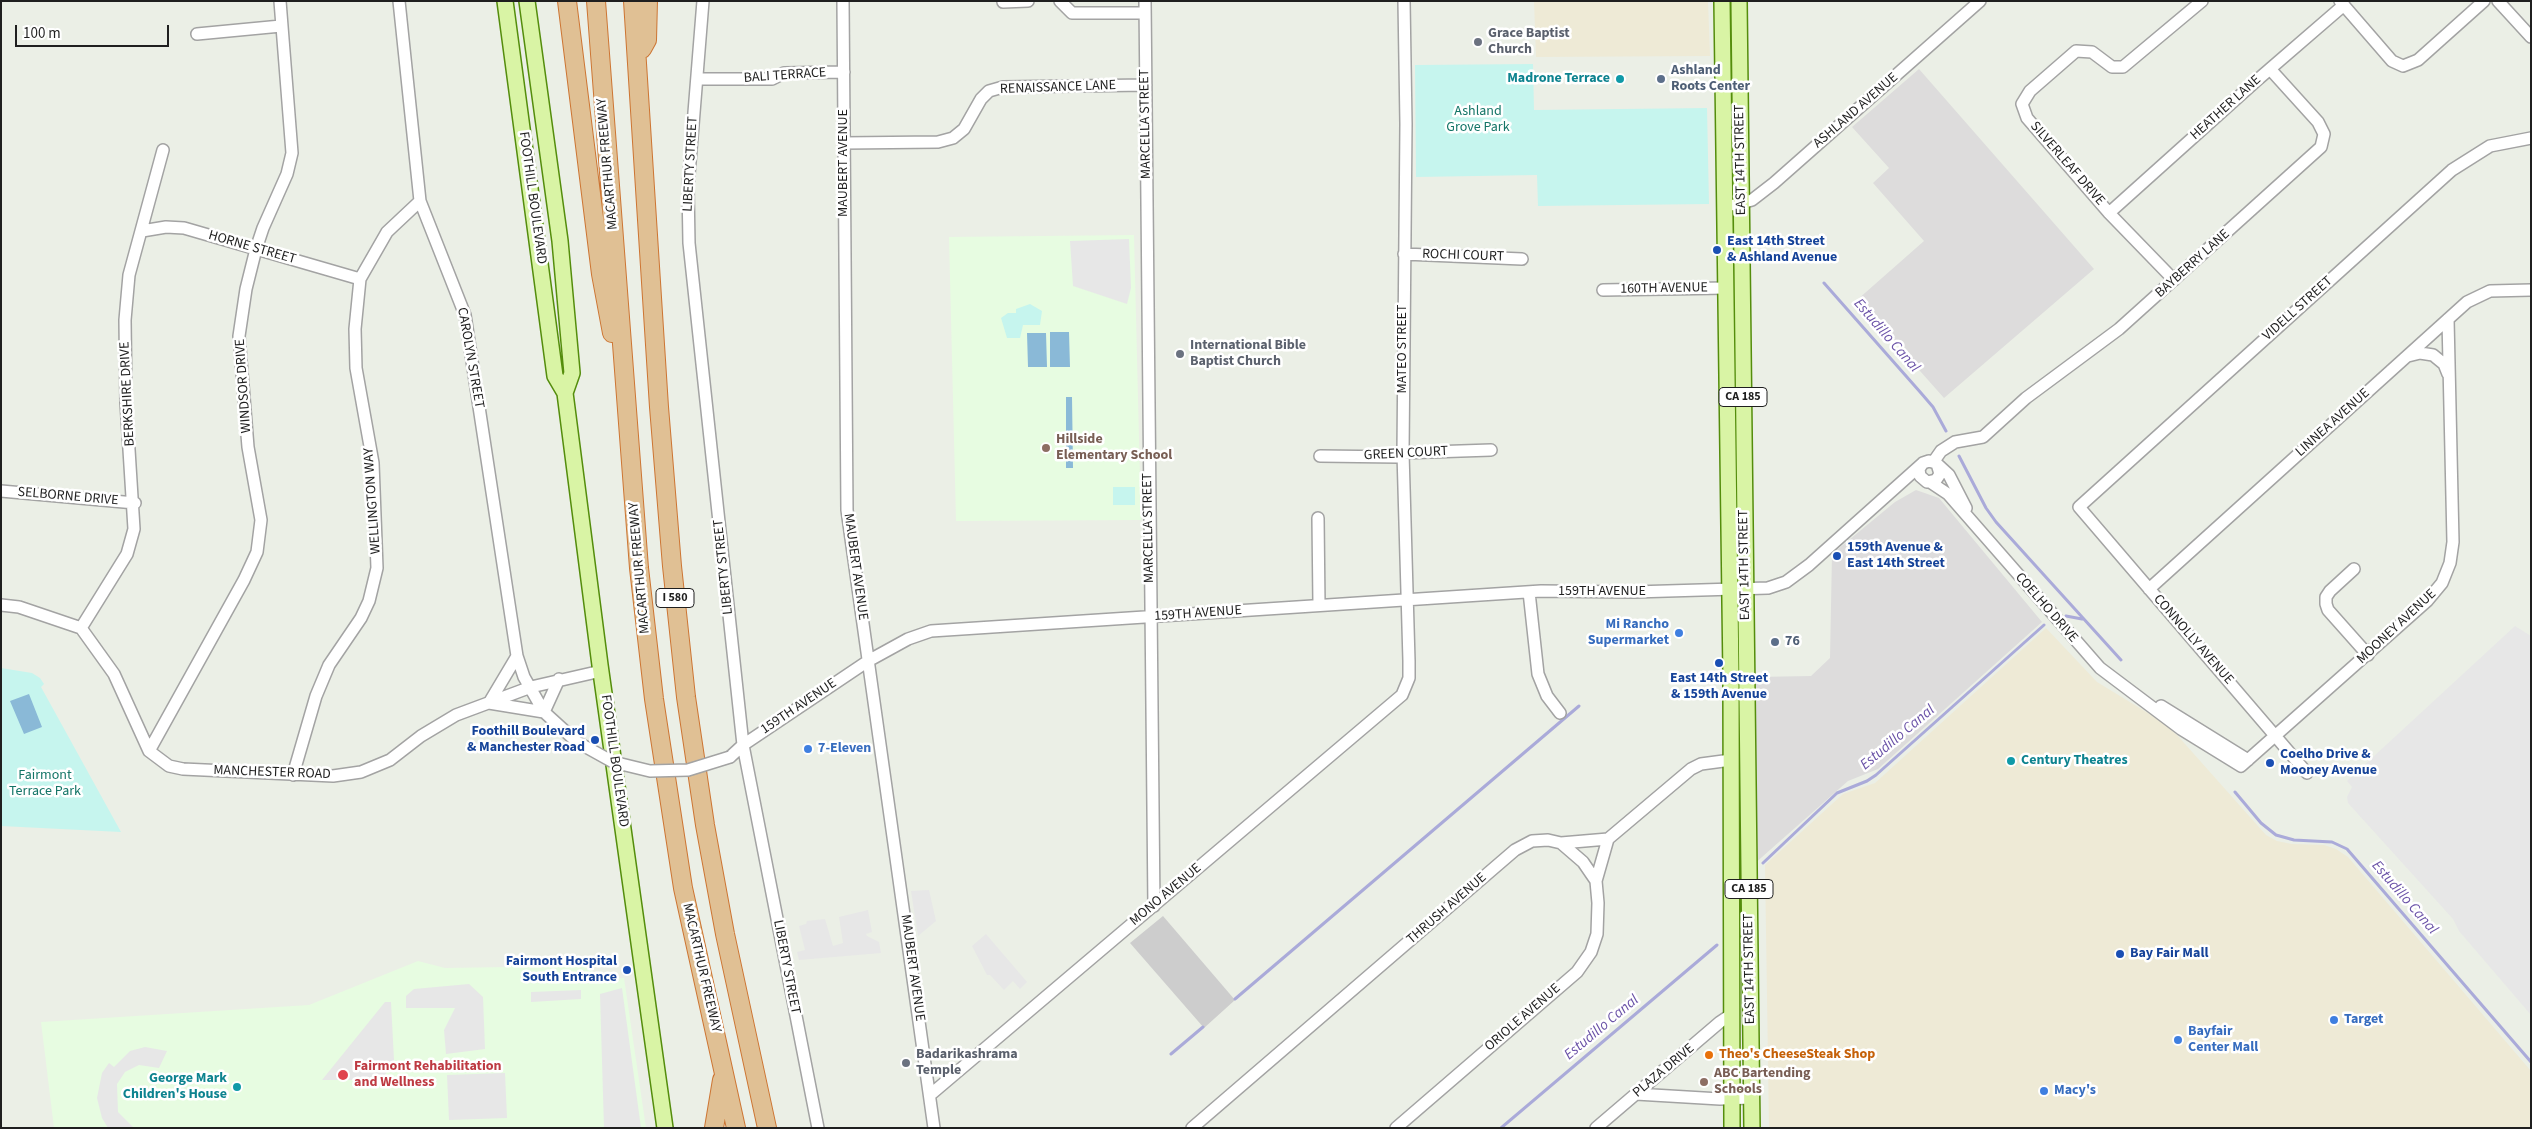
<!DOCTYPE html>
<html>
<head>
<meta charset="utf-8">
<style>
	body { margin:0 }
	#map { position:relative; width:2532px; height:1129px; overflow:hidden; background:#ebefe6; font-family:"Source Sans 3",sans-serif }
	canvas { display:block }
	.frame { position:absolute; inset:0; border:2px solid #1f1f1f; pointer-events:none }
	.scale { position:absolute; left:15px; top:25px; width:154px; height:22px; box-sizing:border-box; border:2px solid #1f1f1f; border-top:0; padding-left:6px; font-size:15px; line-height:18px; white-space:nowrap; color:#1f1f1f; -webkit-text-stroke:4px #fff; paint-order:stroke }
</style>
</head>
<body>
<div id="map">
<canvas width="2532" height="1129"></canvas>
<div class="frame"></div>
<div class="scale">100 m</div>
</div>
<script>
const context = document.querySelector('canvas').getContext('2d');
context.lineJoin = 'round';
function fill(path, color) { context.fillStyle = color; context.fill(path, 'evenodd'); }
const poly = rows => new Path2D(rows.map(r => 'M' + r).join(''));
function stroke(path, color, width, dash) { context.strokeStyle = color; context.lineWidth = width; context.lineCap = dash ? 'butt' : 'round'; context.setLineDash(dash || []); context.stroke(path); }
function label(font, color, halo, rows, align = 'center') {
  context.font = font + ' "Source Sans 3",sans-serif'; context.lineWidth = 5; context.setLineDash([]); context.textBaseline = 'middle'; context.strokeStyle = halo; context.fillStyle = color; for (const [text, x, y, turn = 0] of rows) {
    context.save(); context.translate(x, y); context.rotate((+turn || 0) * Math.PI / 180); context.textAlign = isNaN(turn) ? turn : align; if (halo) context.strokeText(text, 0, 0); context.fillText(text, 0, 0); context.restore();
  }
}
const residential = poly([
	[1919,69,2094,269,1944,398,1857,300,1924,241,1873,183,1889,168,1852,127],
	[1916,490,1939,498,2042,622,1878,769,1848,781,1753,865,1755,677,1811,676,1830,658,1832,554,1895,502]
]);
const commercial = poly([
	[1534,1,1708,1,1710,56,1536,57],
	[2046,628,2097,682,2161,721,2177,735,2266,835,2277,841,2292,844,2324,845,2336,849,2348,857,2531,1071,2531,1128,1769,1128,1765,865,1843,794,1875,783]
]);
const education = poly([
	[1134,235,1141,520,956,521,949,237],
	[418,961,445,968,508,967,509,963,518,963,518,967,582,965,603,979,624,978,646,1128,54,1128,41,1022,309,1005]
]);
const religious = poly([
	[1163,916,1235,1000,1204,1028,1130,943]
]);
const park = poly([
	[1533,64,1534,110,1707,108,1709,204,1538,206,1537,175,1416,177,1415,65],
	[1030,304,1042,311,1040,325,1023,325,1020,338,1007,338,1001,318,1008,313,1016,313,1016,309],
	[1113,487,1135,487,1135,505,1113,505],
	[1,668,32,673,40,678,44,684,41,687,121,832,1,826]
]);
const pitch = poly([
	[1050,332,1069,332,1070,367,1050,367],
	[1027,333,1046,333,1047,367,1028,367],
	[1066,397,1072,397,1073,468,1066,468],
	[29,694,42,727,24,734,10,701]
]);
const parking = poly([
	[1129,239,1131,288,1127,304,1073,286,1070,241],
	[2515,626,2531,636,2531,1015,2459,931,2453,919,2348,803,2347,797,2352,787,2347,781],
	[929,890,936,921,918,936,911,891],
	[868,910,872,932,866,934,867,936,879,942,881,953,799,960,797,952,805,950,799,926,806,924,807,921,825,919,833,946,843,943,839,917],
	[986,934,1027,982,1020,989,1013,981,1004,990,990,975,987,975,972,946],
	[469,984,483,997,485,1049,446,1054,444,1030,455,1008,406,1008,406,996,414,989],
	[622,988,641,1128,604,1128,600,994],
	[581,990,581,999,531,1002,531,992],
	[385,1002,391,1002,394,1060,382,1080,322,1080],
	[145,1047,167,1051,159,1068,139,1065,125,1072,117,1084,118,1112,134,1128,108,1128,102,1118,97,1098,102,1073,109,1063,114,1067,130,1051],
	[505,1073,507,1118,449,1120,447,1075]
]);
const stream = poly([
	[1824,283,1921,393,1933,407,1946,431],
	[1959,456,1986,508,1996,522,2121,660],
	[2066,616,2082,619],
	[2235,792,2261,823,2276,835,2294,840,2332,842,2347,849,2531,1062],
	[1763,863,1837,793,1867,781,1876,775,2044,625],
	[1235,999,1579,706],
	[1171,1054,1203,1027],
	[1501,1128,1717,945]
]);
const minor = poly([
	[399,1,420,201,465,315,517,656,524,677,544,712,577,742],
	[703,1,688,187,689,243,743,745,818,1128],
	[843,1,847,510,934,1128],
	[1060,1,1072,13,1145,13],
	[1145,1,1154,906],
	[2340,1,2392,61,2403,66,2418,60,2484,1],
	[2498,1,2531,37],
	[1003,2,1028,1],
	[197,34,281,26],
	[697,79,772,79,784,73,844,72],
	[844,143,938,142,953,138,964,129,981,99,989,91,1003,87,1146,85],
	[1734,205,1752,200,1774,183,1980,1],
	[2109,213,2256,81,2344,5],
	[142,231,166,227,184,228,360,279],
	[1404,254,1522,259],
	[2174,280,2109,213,2027,118,2022,104,2030,91,2076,51,2092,52,2112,67,2123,67,2202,1],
	[1603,290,1726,288],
	[2408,356,2420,353,2433,355,2444,364,2448,374],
	[1320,456,1398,457,1401,453,1491,450],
	[1934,461,1941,451,1955,442,1983,437,2026,398,2119,329,2321,147,2324,134,2318,122,2270,69],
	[1937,464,1940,474,1936,480,1927,482,1920,476,1919,469,1923,463,1929,461,1936,463,1949,475,1966,508],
	[1930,482,1948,494,2100,668,2181,729,2241,766,2427,601,2442,583,2450,563,2453,542,2448,319],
	[1,491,135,503],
	[1318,518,1319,605],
	[2354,569,2330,591,2326,597,2326,604,2328,610,2368,655],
	[2149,589,2467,302,2490,291,2531,290],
	[1529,592,1538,674,1547,696,1560,713],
	[1,605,19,607,81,628,114,674,149,751,169,766,183,769,333,776,361,772,390,760,421,736,456,715,531,687,601,671],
	[81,628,127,554,134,529,126,402,125,320,129,275,163,150],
	[517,656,489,703,544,712,559,679],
	[2161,706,2248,760],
	[149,751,244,580,257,552,261,520,248,447,239,336,246,289,256,249,263,228,287,174,292,153,280,1],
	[730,757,743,745,868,661,908,639,931,631,1541,591,1634,592,1768,588,1786,582,1809,565,1923,463],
	[2307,773,2079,507,2452,170,2490,146,2531,138],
	[293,775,316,696,329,665,361,618,369,601,377,568,373,463,356,368,355,329,360,279,387,232,420,201],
	[1561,843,1583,862,1596,881],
	[1636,1094,1720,1099,1752,1098],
	[930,1095,1402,695,1409,678,1409,661,1403,453,1406,124,1404,1],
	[1192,1128,1515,850,1532,841,1548,840,1561,843,1608,839,1691,769,1701,764,1731,760],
	[1396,1128,1577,972,1591,952,1597,934,1598,903,1596,881,1608,839],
	[1596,1128,1720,1022,1732,1014]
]);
const major = poly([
	[505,1,555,376,565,393,600,665,665,1128],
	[527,1,560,241,572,373,565,393],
	[1722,1,1731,677,1732,1128],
	[1739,1,1752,1128]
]);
const highway = poly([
	[567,1,601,274,612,333],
	[596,1,639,568,654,699,683,888,736,1128],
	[633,1,659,407,672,566,686,697,705,825,725,934,767,1128],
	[642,49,647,40,648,1],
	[714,1128,722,1080]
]);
const minorBridge = poly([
	[577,742,613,762,650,771,688,770,730,757]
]);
const markers = [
	[1478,42,5,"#6b7280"],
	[1620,79,5,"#0f9aa8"],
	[1661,79,5,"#5c6f8a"],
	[1717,250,5,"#1a4fb4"],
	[1180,354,5,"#6b7280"],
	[1046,448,5,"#8d6e63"],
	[1837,556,5,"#1a4fb4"],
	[1679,633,5,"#3f7fe0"],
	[1775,642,5,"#5c6f8a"],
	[1719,663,5,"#1a4fb4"],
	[595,740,5,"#1a4fb4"],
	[808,749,5,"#3f7fe0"],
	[2011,761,5,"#0f9aa8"],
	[2270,763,5,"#1a4fb4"],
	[2120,954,5,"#1a4fb4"],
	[627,970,5,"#1a4fb4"],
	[2334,1020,5,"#3f7fe0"],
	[2178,1040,5,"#3f7fe0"],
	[1709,1055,5,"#e8710a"],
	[906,1063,5,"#6b7280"],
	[343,1075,6,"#e0444e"],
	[1704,1082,5,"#8d6e63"],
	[237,1087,5,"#0f9aa8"],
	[2044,1091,5,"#3f7fe0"]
];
const shields = [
	[1743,397,48],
	[675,598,38],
	[1749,889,48]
];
const shieldNames = [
	["CA 185",1743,397],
	["I 580",675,598],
	["CA 185",1749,889]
];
const worshipNames = [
	["Grace Baptist",1488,34],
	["Church",1488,50],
	["International Bible",1190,346],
	["Baptist Church",1190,362],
	["Badarikashrama",916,1055],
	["Temple",916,1071]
];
const serviceNames = [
	["Ashland",1671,71],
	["Roots Center",1671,87],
	["76",1785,642]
];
const streetNames = [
	["BALI TERRACE",785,76,-4],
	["RENAISSANCE LANE",1058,88,-2],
	["HEATHER LANE",2226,108,-42],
	["ASHLAND AVENUE",1856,111,-41],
	["MARCELLA STREET",1146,124,-91],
	["EAST 14TH STREET",1741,160,-91],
	["MAUBERT AVENUE",844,163,-90],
	["MACARTHUR FREEWAY",608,164,-95],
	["LIBERTY STREET",691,164,-87],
	["SILVERLEAF DRIVE",2067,164,49],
	["FOOTHILL BOULEVARD",532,198,82],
	["HORNE STREET",252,248,16],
	["ROCHI COURT",1463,256,2],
	["BAYBERRY LANE",2193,264,-42],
	["160TH AVENUE",1664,289,-1],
	["VIDELL STREET",2298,309,-42],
	["MATEO STREET",1403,349,-90],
	["CAROLYN STREET",470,358,80],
	["WINDSOR DRIVE",244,386,-94],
	["BERKSHIRE DRIVE",128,394,-93],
	["LINNEA AVENUE",2333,423,-42],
	["GREEN COURT",1406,454,-3],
	["SELBORNE DRIVE",68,497,5],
	["WELLINGTON WAY",373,501,-94],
	["MARCELLA STREET",1149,528,-91],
	["EAST 14TH STREET",1745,565,-91],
	["LIBERTY STREET",724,567,-96],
	["MAUBERT AVENUE",855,567,82],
	["MACARTHUR FREEWAY",640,568,-95],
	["159TH AVENUE",1602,592],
	["COELHO DRIVE",2046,608,49],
	["159TH AVENUE",1198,614,-4],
	["MOONEY AVENUE",2397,627,-43],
	["CONNOLLY AVENUE",2193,640,49],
	["159TH AVENUE",799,707,-34],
	["FOOTHILL BOULEVARD",614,761,82],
	["MANCHESTER ROAD",272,773,2],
	["MONO AVENUE",1166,895,-40],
	["THRUSH AVENUE",1447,909,-41],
	["LIBERTY STREET",786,967,79],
	["MACARTHUR FREEWAY",701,968,77],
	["MAUBERT AVENUE",912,968,82],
	["EAST 14TH STREET",1750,969,-91],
	["ORIOLE AVENUE",1523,1018,-41],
	["PLAZA DRIVE",1664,1071,-40]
];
const cultureNames = [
	["Madrone Terrace",1610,79],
	["Century Theatres",2021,761,"left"],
	["George Mark",227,1079],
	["Children's House",227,1095]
];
const parkNames = [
	["Ashland",1478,112],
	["Grove Park",1478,128],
	["Fairmont",45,776],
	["Terrace Park",45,792]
];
const transitNames = [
	["East 14th Street",1727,242],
	["& Ashland Avenue",1727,258],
	["159th Avenue &",1847,548],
	["East 14th Street",1847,564],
	["East 14th Street",1719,679,"center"],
	["& 159th Avenue",1719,695,"center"],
	["Foothill Boulevard",585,732,"right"],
	["& Manchester Road",585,748,"right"],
	["Coelho Drive &",2280,755],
	["Mooney Avenue",2280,771],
	["Bay Fair Mall",2130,954],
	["Fairmont Hospital",617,962,"right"],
	["South Entrance",617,978,"right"]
];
const educationNames = [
	["Hillside",1056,440],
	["Elementary School",1056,456],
	["ABC Bartending",1714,1074],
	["Schools",1714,1090]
];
const shopNames = [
	["Mi Rancho",1669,625,"right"],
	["Supermarket",1669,641,"right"],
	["7-Eleven",818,749],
	["Target",2344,1020],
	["Bayfair",2188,1032],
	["Center Mall",2188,1048],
	["Macy's",2054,1091]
];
const foodNames = [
	["Theo's CheeseSteak Shop",1719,1055]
];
const healthNames = [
	["Fairmont Rehabilitation",354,1067],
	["and Wellness",354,1083]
];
const waterNames = [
	["Estudillo Canal",1886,336,49],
	["Estudillo Canal",1898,738,-40],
	["Estudillo Canal",2404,898,49],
	["Estudillo Canal",1602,1028,-40]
];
fill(residential, '#dddcdc');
fill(commercial, '#eeead6');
fill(education, '#e7fce1');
fill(religious, '#cdcdcd');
fill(park, '#c6f5ee');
fill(pitch, '#8ab9d7');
fill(parking, '#e7e7e7');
stroke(stream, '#aaaad9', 3);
stroke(minor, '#a3a3a3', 14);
stroke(major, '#548d0c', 18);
stroke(highway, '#cd7533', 20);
stroke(minor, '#fff', 11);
stroke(major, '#d9f4a5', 15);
stroke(highway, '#e0c094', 18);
stroke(minorBridge, '#a3a3a3', 14, []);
stroke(minorBridge, '#fff', 11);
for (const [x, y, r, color] of markers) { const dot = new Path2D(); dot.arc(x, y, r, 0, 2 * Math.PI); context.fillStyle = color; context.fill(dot); stroke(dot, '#fff', 2); }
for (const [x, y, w] of shields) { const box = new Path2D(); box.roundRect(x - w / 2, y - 9.5, w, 19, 4); context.fillStyle = '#fff'; context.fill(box); stroke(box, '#1f1f1f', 1); }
label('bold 12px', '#1f1f1f', null, shieldNames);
label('bold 14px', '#5b616d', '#fff', worshipNames, 'left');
label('bold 14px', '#4e5e75', '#fff', serviceNames, 'left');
label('14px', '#1f1f1f', '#fff', streetNames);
label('bold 14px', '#0d838f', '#fff', cultureNames, 'right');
label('14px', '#147567', '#fff', parkNames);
label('bold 14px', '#164399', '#fff', transitNames, 'left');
label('bold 14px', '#785e54', '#fff', educationNames, 'left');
label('bold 14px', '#366cbe', '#fff', shopNames, 'left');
label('bold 14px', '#c56008', '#fff', foodNames, 'left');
label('bold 14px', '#be3a42', '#fff', healthNames, 'left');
label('italic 15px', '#6a52a7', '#fff', waterNames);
</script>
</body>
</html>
